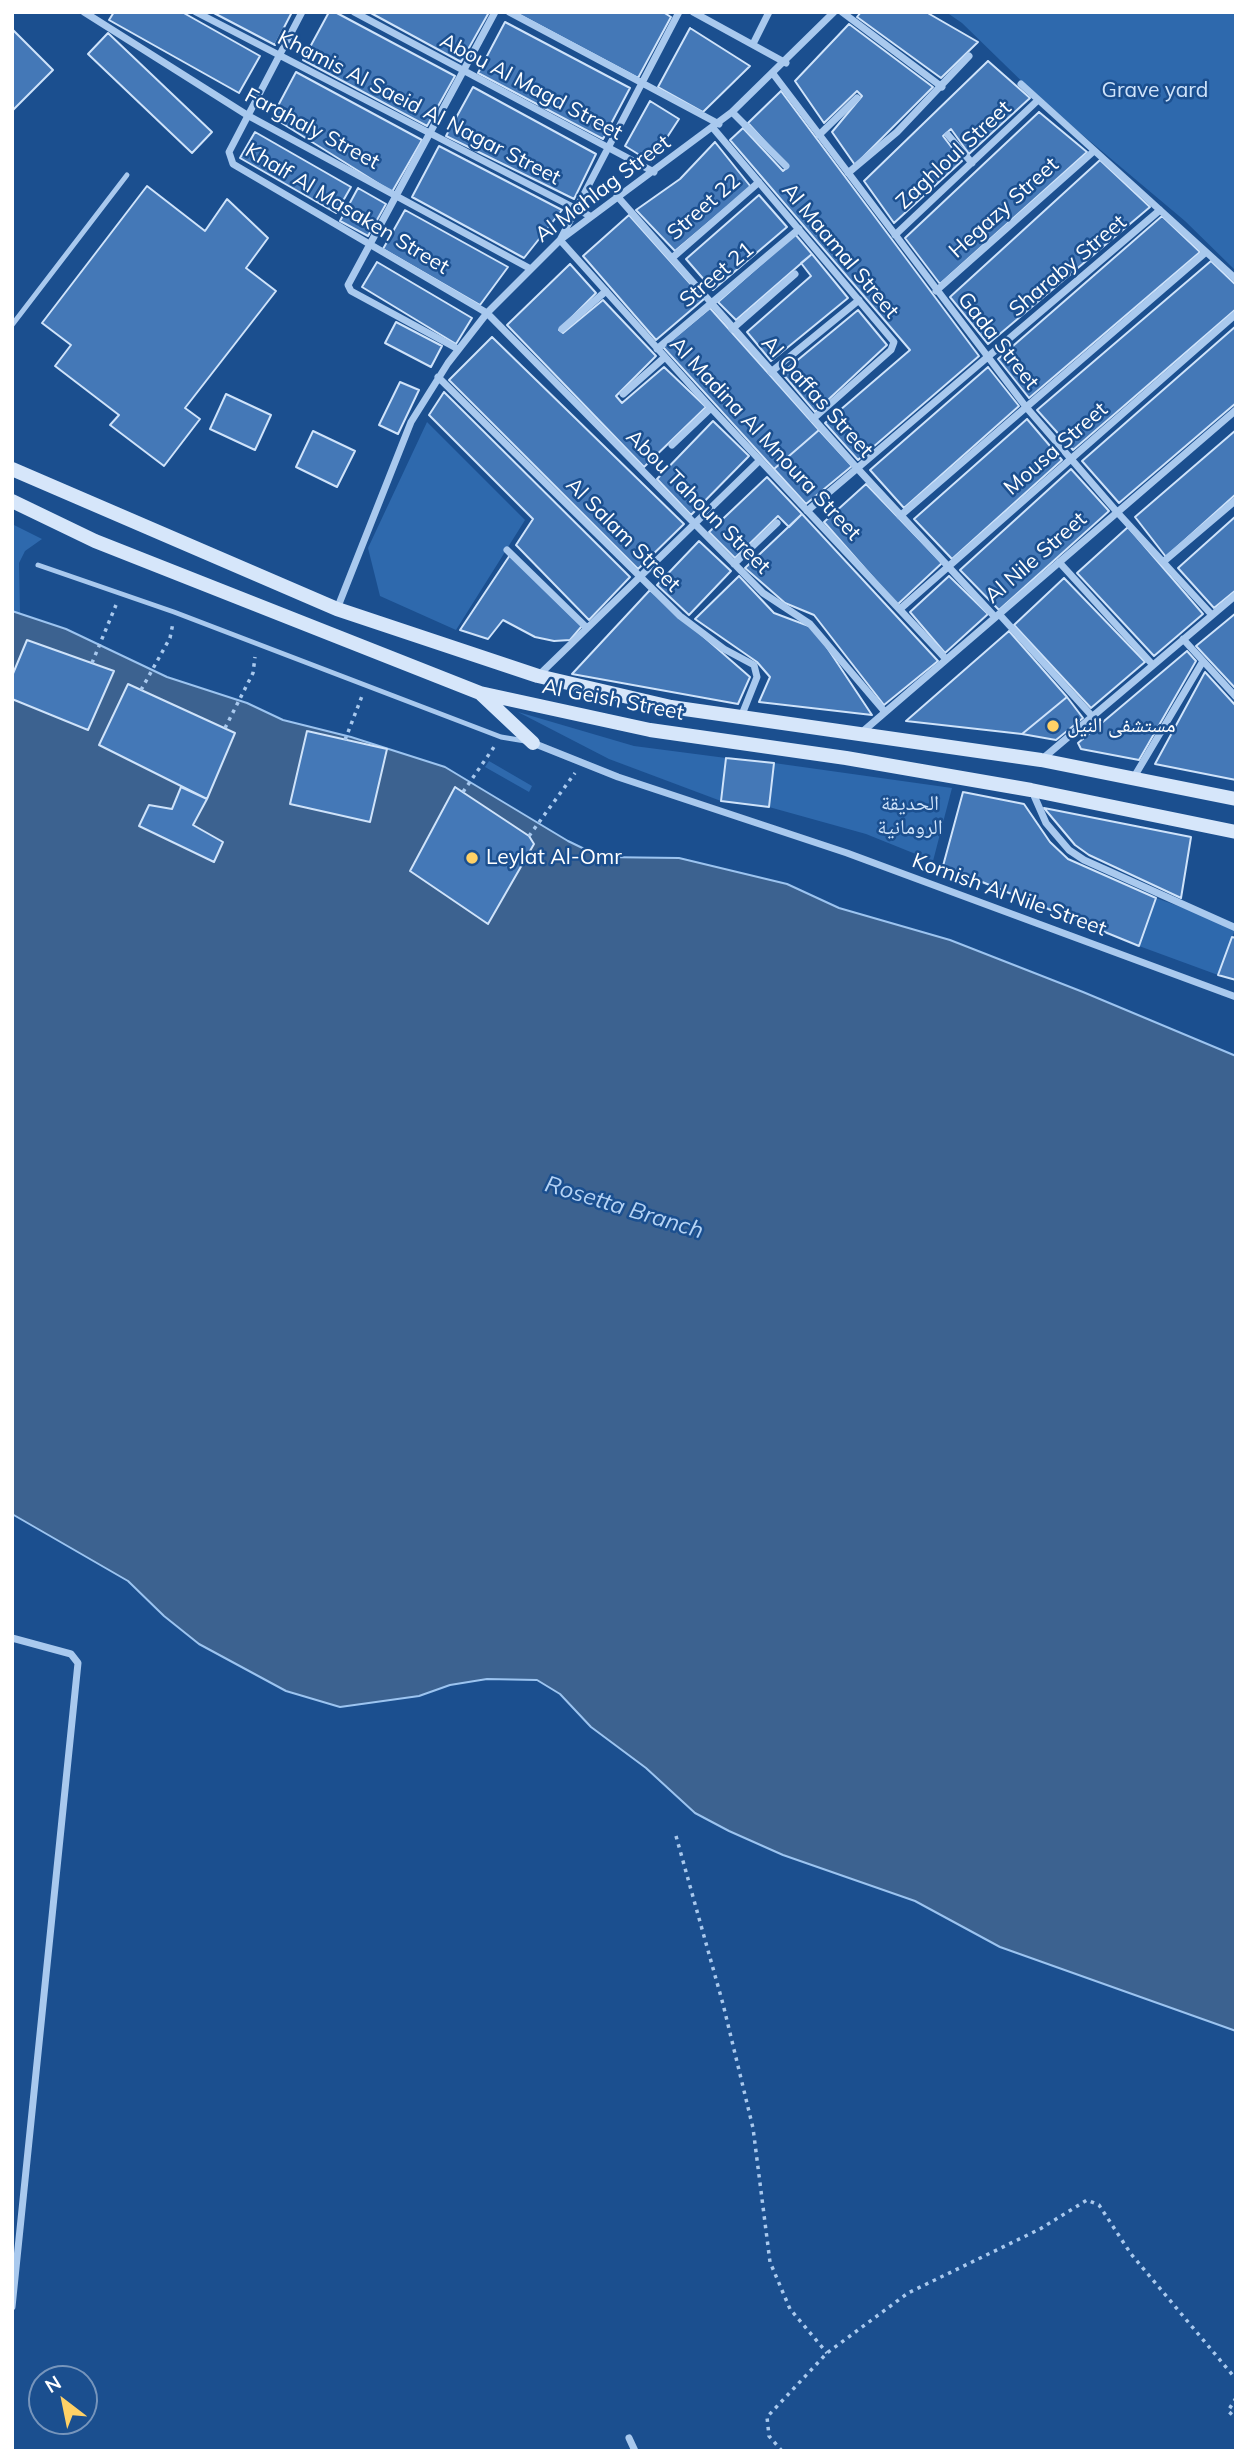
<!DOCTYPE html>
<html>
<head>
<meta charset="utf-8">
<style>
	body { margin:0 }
	#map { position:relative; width:1248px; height:2463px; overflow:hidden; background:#1b4f8f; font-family:Mulish,sans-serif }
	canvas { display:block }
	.frame { position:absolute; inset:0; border:14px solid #fff; pointer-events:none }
	.north { position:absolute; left:28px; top:2365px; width:70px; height:70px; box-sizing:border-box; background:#1b4f8f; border:2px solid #7695bc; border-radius:50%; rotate:328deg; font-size:19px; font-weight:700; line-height:28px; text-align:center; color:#fff }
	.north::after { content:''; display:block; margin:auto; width:24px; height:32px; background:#ffd166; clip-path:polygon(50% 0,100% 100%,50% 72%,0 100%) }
</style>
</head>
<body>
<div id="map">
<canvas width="1248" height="2463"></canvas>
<div class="frame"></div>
<div class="north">N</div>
</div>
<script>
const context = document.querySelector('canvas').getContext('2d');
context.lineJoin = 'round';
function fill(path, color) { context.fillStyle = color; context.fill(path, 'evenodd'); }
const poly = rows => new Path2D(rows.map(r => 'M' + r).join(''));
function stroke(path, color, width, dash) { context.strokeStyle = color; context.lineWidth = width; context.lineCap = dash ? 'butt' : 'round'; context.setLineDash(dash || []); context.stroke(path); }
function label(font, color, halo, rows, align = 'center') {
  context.font = font + ' Mulish,"Noto Naskh Arabic",sans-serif'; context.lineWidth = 5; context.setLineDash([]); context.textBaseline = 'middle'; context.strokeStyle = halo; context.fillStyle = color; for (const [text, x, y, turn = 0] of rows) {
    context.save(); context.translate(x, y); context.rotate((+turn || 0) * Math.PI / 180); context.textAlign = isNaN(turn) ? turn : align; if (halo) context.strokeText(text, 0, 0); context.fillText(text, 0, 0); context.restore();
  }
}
const green = poly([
	[946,12,1236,12,1236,271,1185,221,1041,100,962,23],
	[427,422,525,520,456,630,380,596,368,548],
	[12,524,42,539,25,551,19,563,20,613,12,611],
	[518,712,634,746,726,758,721,801,609,759],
	[489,761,532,786,529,792,485,767],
	[774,763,952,788,933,861,866,834,769,807],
	[1156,898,1236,927,1218,975,1139,946]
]);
const water = poly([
	[12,611,66,629,167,677,247,703,283,720,351,737,445,767,568,841,601,857,679,858,787,884,839,908,950,940,1083,992,1236,1056,1236,2031,1000,1947,915,1901,783,1855,729,1831,695,1813,646,1768,591,1727,560,1694,537,1680,487,1679,450,1685,419,1696,340,1707,286,1691,199,1644,164,1616,128,1581,12,1514,12,611]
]);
const building = poly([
	[114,12,182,12,260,56,239,93,109,20,114,12],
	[212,12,292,12,275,45,212,12],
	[329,12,335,12,455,76,427,126,303,60,329,12],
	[369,12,485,12,488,14,461,62,369,12],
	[514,12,663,12,671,17,638,78,514,12],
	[861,12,926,12,978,42,941,78,857,17,861,12],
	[505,22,630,88,603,139,478,73,505,22],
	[849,24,933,87,855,165,832,132,862,96,857,91,824,123,795,81,849,24],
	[690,28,750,66,703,112,658,87,690,28],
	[12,29,53,70,12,111,12,29],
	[108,33,212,132,192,153,88,54,108,33],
	[988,61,1030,98,969,154,951,129,943,136,962,161,894,223,864,181,988,61],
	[296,72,422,140,392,192,272,117,296,72],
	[473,87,596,154,574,199,446,136,473,87],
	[781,91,979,356,858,460,825,423,910,350,730,140,743,128,783,171,788,167,748,123,781,91],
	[650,101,679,119,651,162,625,146,650,101],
	[1039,112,1087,152,940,284,905,238,1039,112],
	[255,132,351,187,336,213,240,158,255,132],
	[715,142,751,187,675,251,636,210,680,179,715,142],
	[439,146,562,210,524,258,412,197,439,146],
	[1100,160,1150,207,988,344,950,297,1100,160],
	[147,186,205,231,227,199,268,238,246,268,276,291,185,408,200,419,164,466,110,425,119,415,55,366,71,345,42,323,147,186],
	[358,188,386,204,368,236,340,221,358,188],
	[759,195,787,227,713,290,686,259,759,195],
	[405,210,508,267,480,305,383,249,405,210],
	[629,215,704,299,656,340,583,256,629,215],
	[1162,216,1200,252,1029,398,998,359,1162,216],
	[795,234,812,254,736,320,718,302,795,234],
	[812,254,848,298,771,361,747,332,811,276,801,263,812,254],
	[1211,261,1236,285,1236,309,1073,450,1037,410,1211,261],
	[377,262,472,318,456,344,362,287,377,262],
	[570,264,596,293,559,330,563,333,603,300,656,356,616,396,622,403,664,367,706,407,644,467,507,325,570,264],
	[710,308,819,430,774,469,663,347,710,308],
	[858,310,887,345,815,412,782,373,858,310],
	[396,322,442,346,431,367,385,343,396,322],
	[1236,326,1236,403,1119,503,1082,461,1236,326],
	[492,337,684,524,638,569,449,380,492,337],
	[988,367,1019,406,904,508,870,470,988,367],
	[400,382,419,390,398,434,379,425,400,382],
	[444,392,630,577,589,620,516,545,533,519,429,415,444,392],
	[226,394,271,415,255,450,210,429,226,394],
	[1027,419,1062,460,952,559,914,519,1027,419],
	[713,421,749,456,691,515,657,479,713,421],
	[819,430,852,466,806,504,774,469,819,430],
	[1236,430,1236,494,1166,557,1135,517,1236,430],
	[313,431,355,451,337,487,296,467,313,431],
	[1071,469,1109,511,999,610,960,570,1071,469],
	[767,477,802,514,789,527,778,516,735,558,709,532,767,477],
	[866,484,942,563,897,605,824,522,866,484],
	[802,514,938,661,884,705,814,615,785,603,745,568,802,514],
	[1236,516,1236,590,1214,608,1178,568,1236,516],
	[1128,527,1203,614,1154,656,1077,573,1128,527],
	[699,541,731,571,689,615,657,585,699,541],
	[510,555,582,626,570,640,554,641,535,637,503,620,488,639,460,630,510,555],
	[739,576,774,613,814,628,872,715,759,702,770,677,757,662,695,619,739,576],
	[949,576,988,614,945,653,910,612,949,576],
	[1064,578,1145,662,1091,708,1014,625,1064,578],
	[650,590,750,677,738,704,572,674,650,590],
	[1236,613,1236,689,1196,646,1236,613],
	[1009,631,1067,697,1022,734,906,721,1009,631],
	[27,640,114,671,88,730,12,699,12,676,27,640],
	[1187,651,1196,661,1139,760,1081,749,1078,743,1187,651],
	[1205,672,1236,706,1236,780,1155,764,1205,672],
	[128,684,235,733,207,799,99,745,128,684],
	[1067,697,1083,718,1056,740,1022,734,1067,697],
	[307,731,387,749,370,822,290,804,307,731],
	[726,758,774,763,769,807,721,801,726,758],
	[181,787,207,799,193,825,223,842,214,862,139,826,149,805,172,809,181,787],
	[455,787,529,836,534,844,488,924,410,871,455,787],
	[963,792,1024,804,1050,842,1068,859,1156,898,1139,946,943,866,963,792],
	[1044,808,1191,837,1181,898,1089,855,1075,845,1044,808],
	[1232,937,1236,938,1236,980,1218,975,1232,937]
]);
const path = poly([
	[92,663,116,605],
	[141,690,170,638,173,623],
	[225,728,253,673,255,657],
	[345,740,362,696],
	[463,792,494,747],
	[529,836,575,773],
	[676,1836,723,2004,753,2128,770,2262,790,2309,827,2353],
	[1236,2398,1228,2411,1236,2418],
	[782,2451,769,2436,767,2417,827,2353,908,2293,1040,2229,1087,2200,1099,2205,1131,2254,1236,2379]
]);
const service = poly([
	[12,325,127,175],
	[38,565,174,612,501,737,525,741]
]);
const minor = poly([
	[84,12,247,115,529,268],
	[196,12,590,216],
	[302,12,229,152,233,164,487,313,763,593,810,624,885,712],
	[354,12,654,172],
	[509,12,719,124],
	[679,12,560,240,711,408,946,659],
	[693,12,786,63],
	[842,12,942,87],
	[753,44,769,12],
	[774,75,1026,407,1117,512,1211,614],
	[1021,84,1236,279],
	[732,112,786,166],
	[713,128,894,342,891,350,813,419],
	[819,135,857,98],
	[948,135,972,163],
	[848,173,897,132,969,56],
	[617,196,857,468,995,617],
	[895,235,1037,101],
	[672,258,759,182],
	[936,291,1094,151],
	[562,329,606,291],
	[732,329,795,274],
	[458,349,351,291,348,285,495,12],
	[657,349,799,229],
	[771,372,859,300],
	[438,377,680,616,724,649,754,665,757,677,741,717],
	[623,394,665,357],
	[672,445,711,408],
	[807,511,1160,210],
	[900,516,1206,252],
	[507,550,587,628],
	[1059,562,1152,664],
	[1163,562,1236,500],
	[734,564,777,523],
	[337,609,411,422,448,363,487,313,560,240,732,112,834,12],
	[900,609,1236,314],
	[999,614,1092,716],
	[1183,639,1236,697],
	[539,675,759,461],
	[861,733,1236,410],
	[533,743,618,777,847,853,1236,997],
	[1041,760,1236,595],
	[1134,777,1203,661],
	[1032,791,1046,823,1069,850,1084,860,1236,928],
	[12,1638,71,1654,78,1663,12,2307],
	[629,2438,635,2451]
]);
const secondary = poly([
	[12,469,337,609,538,676,671,707,1041,760,1236,799],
	[12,501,95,541,480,693,650,730,846,758,1031,790,1236,832],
	[481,694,533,743]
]);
const markers = [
	[1053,726,7,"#ffd166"],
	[472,858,7,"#ffd166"]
];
const streetNames = [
	["Abou Al Magd Street",531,87,28],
	["Khamis Al Saeid Al Nagar Street",419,108,27],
	["Farghaly Street",312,129,28],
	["Zaghloul Street",954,155,-43],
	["Al Mahlag Street",603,189,-37],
	["Street 22",704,207,-41],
	["Hegazy Street",1004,208,-42],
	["Khalf Al Masaken Street",347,209,31],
	["Al Maamal Street",840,251,50],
	["Sharaby Street",1068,266,-40],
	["Street 21",717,275,-40],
	["Gada Street",998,341,52],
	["Al Qaffas Street",817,397,48],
	["Al Madina Al Mnoura Street",765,439,47],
	["Mousa Street",1056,449,-41],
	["Abou Tahoun Street",698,502,45],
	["Al Salam Street",623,535,45],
	["Al Nile Street",1036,558,-41],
	["Al Geish Street",613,700,11],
	["Kornish Al Nile Street",1009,895,20]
];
const parkNames = [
	["Grave yard",1155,91],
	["الحديقة",910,804],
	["الرومانية",910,828]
];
const poiNames = [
	["مستشفى النيل",1067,726],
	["Leylat Al-Omr",486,858]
];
const waterNames = [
	["Rosetta Branch",624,1208,17]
];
fill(green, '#2e69ad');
fill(water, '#3c6290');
stroke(water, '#9cc4f0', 2);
fill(building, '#4478b7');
stroke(building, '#cfe3fa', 2);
stroke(path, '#a9c9ee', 3.5, [3.5, 5]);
stroke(service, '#a9c9ee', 5);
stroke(minor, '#a9c9ee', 7);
stroke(secondary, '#d6e6fa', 14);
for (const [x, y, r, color] of markers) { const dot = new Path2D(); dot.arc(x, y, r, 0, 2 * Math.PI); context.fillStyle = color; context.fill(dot); stroke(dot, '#1b4f8f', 2.5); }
label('21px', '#fff', '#1b4f8f', streetNames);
label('21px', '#cfe3fa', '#1b4f8f', parkNames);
label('21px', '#fff', '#1b4f8f', poiNames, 'left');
label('italic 23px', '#b5d3f5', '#1b4f8f', waterNames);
</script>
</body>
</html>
